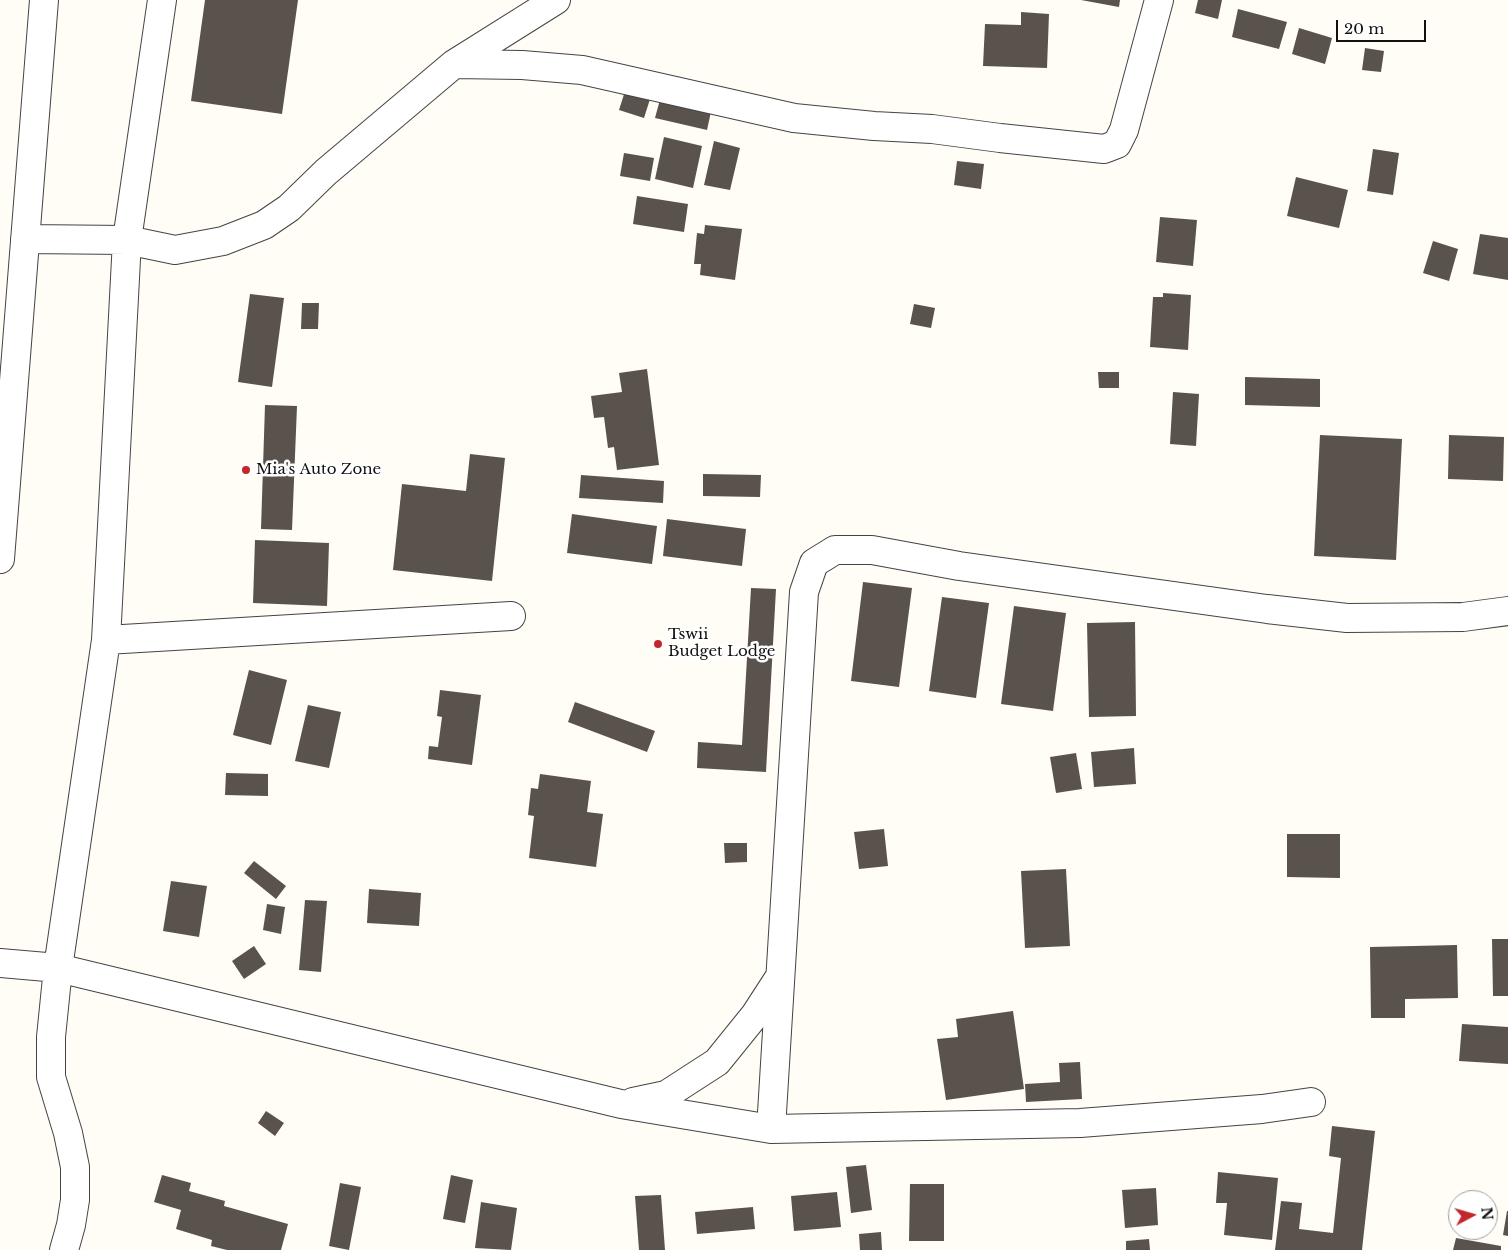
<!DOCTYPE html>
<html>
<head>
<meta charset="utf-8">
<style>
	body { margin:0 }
	#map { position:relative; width:1508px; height:1250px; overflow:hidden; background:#fffdf5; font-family:"Libre Baskerville",serif }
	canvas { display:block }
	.north { position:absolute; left:1448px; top:1190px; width:50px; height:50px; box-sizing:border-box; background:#fff; border:1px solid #a0a0a0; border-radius:50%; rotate:84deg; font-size:14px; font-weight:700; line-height:20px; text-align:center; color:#111 }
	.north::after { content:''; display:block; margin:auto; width:18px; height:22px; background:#c4262e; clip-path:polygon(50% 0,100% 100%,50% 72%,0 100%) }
	.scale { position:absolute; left:1336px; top:20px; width:90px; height:22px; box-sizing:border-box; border:2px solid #111; border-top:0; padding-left:6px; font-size:15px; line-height:18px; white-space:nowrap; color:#111; -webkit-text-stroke:4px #fff; paint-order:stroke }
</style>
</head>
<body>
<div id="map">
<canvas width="1508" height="1250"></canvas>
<div class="north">N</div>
<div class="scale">20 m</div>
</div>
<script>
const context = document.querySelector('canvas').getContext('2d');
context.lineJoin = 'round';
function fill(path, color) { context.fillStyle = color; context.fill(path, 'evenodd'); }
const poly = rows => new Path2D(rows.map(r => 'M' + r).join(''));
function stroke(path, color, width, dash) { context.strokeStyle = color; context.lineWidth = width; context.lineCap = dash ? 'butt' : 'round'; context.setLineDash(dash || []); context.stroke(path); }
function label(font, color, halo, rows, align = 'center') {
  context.font = font + ' "Libre Baskerville",serif'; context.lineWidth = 5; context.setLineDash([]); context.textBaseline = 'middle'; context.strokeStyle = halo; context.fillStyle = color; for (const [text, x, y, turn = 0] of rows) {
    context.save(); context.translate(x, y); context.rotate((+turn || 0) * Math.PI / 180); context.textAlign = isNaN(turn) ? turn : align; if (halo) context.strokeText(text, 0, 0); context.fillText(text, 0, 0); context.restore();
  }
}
const building = poly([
	[205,0,298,0,282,114,191,101],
	[1081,0,1120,0,1119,7],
	[1198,0,1222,0,1218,19,1195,13],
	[1238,9,1287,22,1279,49,1232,37],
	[1021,12,1049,14,1047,68,983,66,985,24,1021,25],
	[1299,28,1332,38,1325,64,1292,54],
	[1365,48,1384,51,1381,72,1362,70],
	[626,88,651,96,644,118,619,110],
	[661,96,712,107,707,130,655,118],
	[664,137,702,146,693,188,655,179],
	[714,141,740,148,730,190,704,185],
	[1373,149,1399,153,1393,195,1367,191],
	[624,153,654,158,650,181,620,176],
	[957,161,984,164,981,189,954,185],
	[1296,177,1348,190,1339,228,1287,216],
	[637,196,688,204,684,232,633,224],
	[1160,217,1197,220,1193,266,1156,262],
	[705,225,742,229,735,280,700,275,701,264,694,264,697,233,704,234],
	[1480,234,1508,238,1508,280,1473,274],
	[1433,241,1458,249,1449,281,1423,273],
	[1163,293,1191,295,1188,350,1150,347,1153,297,1163,297],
	[250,294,284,298,272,387,238,382],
	[302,303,319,303,318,329,301,329],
	[914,304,935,308,931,328,910,324],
	[647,369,659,465,617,470,614,447,608,448,604,417,594,418,591,396,622,392,619,373],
	[1098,372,1119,372,1119,388,1099,388],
	[1245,377,1320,379,1320,407,1245,405],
	[1173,392,1199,394,1196,446,1170,444],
	[265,405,297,406,292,530,261,529],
	[1320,435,1402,439,1396,560,1314,556],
	[1449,435,1504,437,1503,481,1448,479],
	[470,454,505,458,492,581,393,570,402,484,466,491],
	[703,474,761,475,760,497,703,496],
	[581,475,664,481,663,503,579,498],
	[572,514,657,526,652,564,567,553],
	[667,519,746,529,742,566,663,556],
	[255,540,329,543,327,606,253,603],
	[863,582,912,588,899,687,851,681],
	[751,588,776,589,766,772,697,768,698,742,742,745],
	[942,597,989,603,976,698,929,691],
	[1014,606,1066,613,1053,711,1001,704],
	[1135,622,1136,716,1089,717,1087,623],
	[249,670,287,680,271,745,233,735],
	[440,690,481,695,472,765,428,759,429,746,438,747,442,717,437,716],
	[575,702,655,731,647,752,568,722],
	[308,705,341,712,329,768,295,761],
	[1134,748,1136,784,1094,787,1091,752],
	[1076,753,1082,789,1056,793,1050,757],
	[226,773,268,774,268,796,225,795],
	[540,774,591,781,587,812,603,814,596,867,529,858,534,816,528,815,531,788,538,789],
	[884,829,888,866,859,869,854,832],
	[1287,834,1340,834,1340,878,1287,877],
	[724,843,747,843,747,862,725,863],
	[254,861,286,886,276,899,244,873],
	[1066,869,1070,946,1025,948,1021,871],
	[171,881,207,886,199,937,163,931],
	[369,889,421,893,419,926,367,923],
	[305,900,327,901,321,972,299,970],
	[267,904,285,907,281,934,263,930],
	[1492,939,1508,939,1508,996,1493,996],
	[1457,945,1458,998,1405,999,1405,1018,1371,1018,1370,947],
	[254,946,266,964,244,979,232,961],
	[1013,1011,1024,1089,946,1100,937,1039,958,1037,956,1019],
	[1462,1024,1508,1027,1508,1064,1459,1061],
	[1080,1062,1082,1099,1026,1102,1025,1084,1060,1082,1059,1063],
	[266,1111,284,1123,275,1136,258,1123],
	[1332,1126,1375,1131,1362,1250,1275,1250,1281,1201,1302,1203,1299,1229,1333,1233,1341,1158,1329,1156],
	[866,1165,872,1210,851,1213,846,1167],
	[1218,1172,1278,1178,1272,1240,1224,1235,1227,1203,1216,1203],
	[162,1175,191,1183,189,1191,225,1201,224,1206,288,1224,281,1250,227,1250,211,1246,212,1240,176,1229,181,1210,154,1202],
	[451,1175,473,1180,465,1223,443,1219],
	[340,1183,361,1187,349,1250,329,1246],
	[910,1184,944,1184,944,1241,909,1241],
	[1156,1188,1158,1225,1125,1228,1122,1190],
	[837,1192,841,1227,794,1231,791,1196],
	[661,1195,665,1250,639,1250,635,1196],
	[481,1202,517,1208,511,1250,475,1248],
	[753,1207,755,1229,697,1234,695,1212],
	[1507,1211,1508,1211,1508,1236,1503,1235],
	[881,1232,882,1250,860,1250,859,1234],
	[1456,1238,1501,1246,1501,1250,1453,1250],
	[1149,1239,1150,1250,1126,1250,1126,1241]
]);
const minor = poly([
	[454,64,522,65,582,70,794,118,874,126,932,129,1000,138,1104,149,1117,144,1124,130,1159,0],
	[25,239,127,240,175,250,223,241,264,225,289,208,326,172,454,64,556,0],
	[0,559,44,0],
	[106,640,511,616],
	[0,963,58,968,621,1104,771,1129,1080,1123,1262,1109,1311,1102],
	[633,1102,666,1095,717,1062,755,1015,779,978],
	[771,1129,804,592,814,563,835,550,872,550,959,566,1267,609,1347,618,1463,617,1508,611],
	[64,1250,71,1225,75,1200,75,1167,68,1133,51,1077,51,1037,58,968,106,640,127,240,162,0]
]);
const markers = [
	[246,470,5,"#c4262e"],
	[658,644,5,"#c4262e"]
];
const poiNames = [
	["Mia's Auto Zone",256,470],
	["Tswii",668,635],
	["Budget Lodge",668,652]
];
fill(building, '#5a524d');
stroke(minor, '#444', 30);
stroke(minor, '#fff', 28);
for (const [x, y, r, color] of markers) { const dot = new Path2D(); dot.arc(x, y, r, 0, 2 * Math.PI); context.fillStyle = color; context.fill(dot); stroke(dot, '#fff', 2); }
label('15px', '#111', '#fff', poiNames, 'left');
</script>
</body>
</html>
